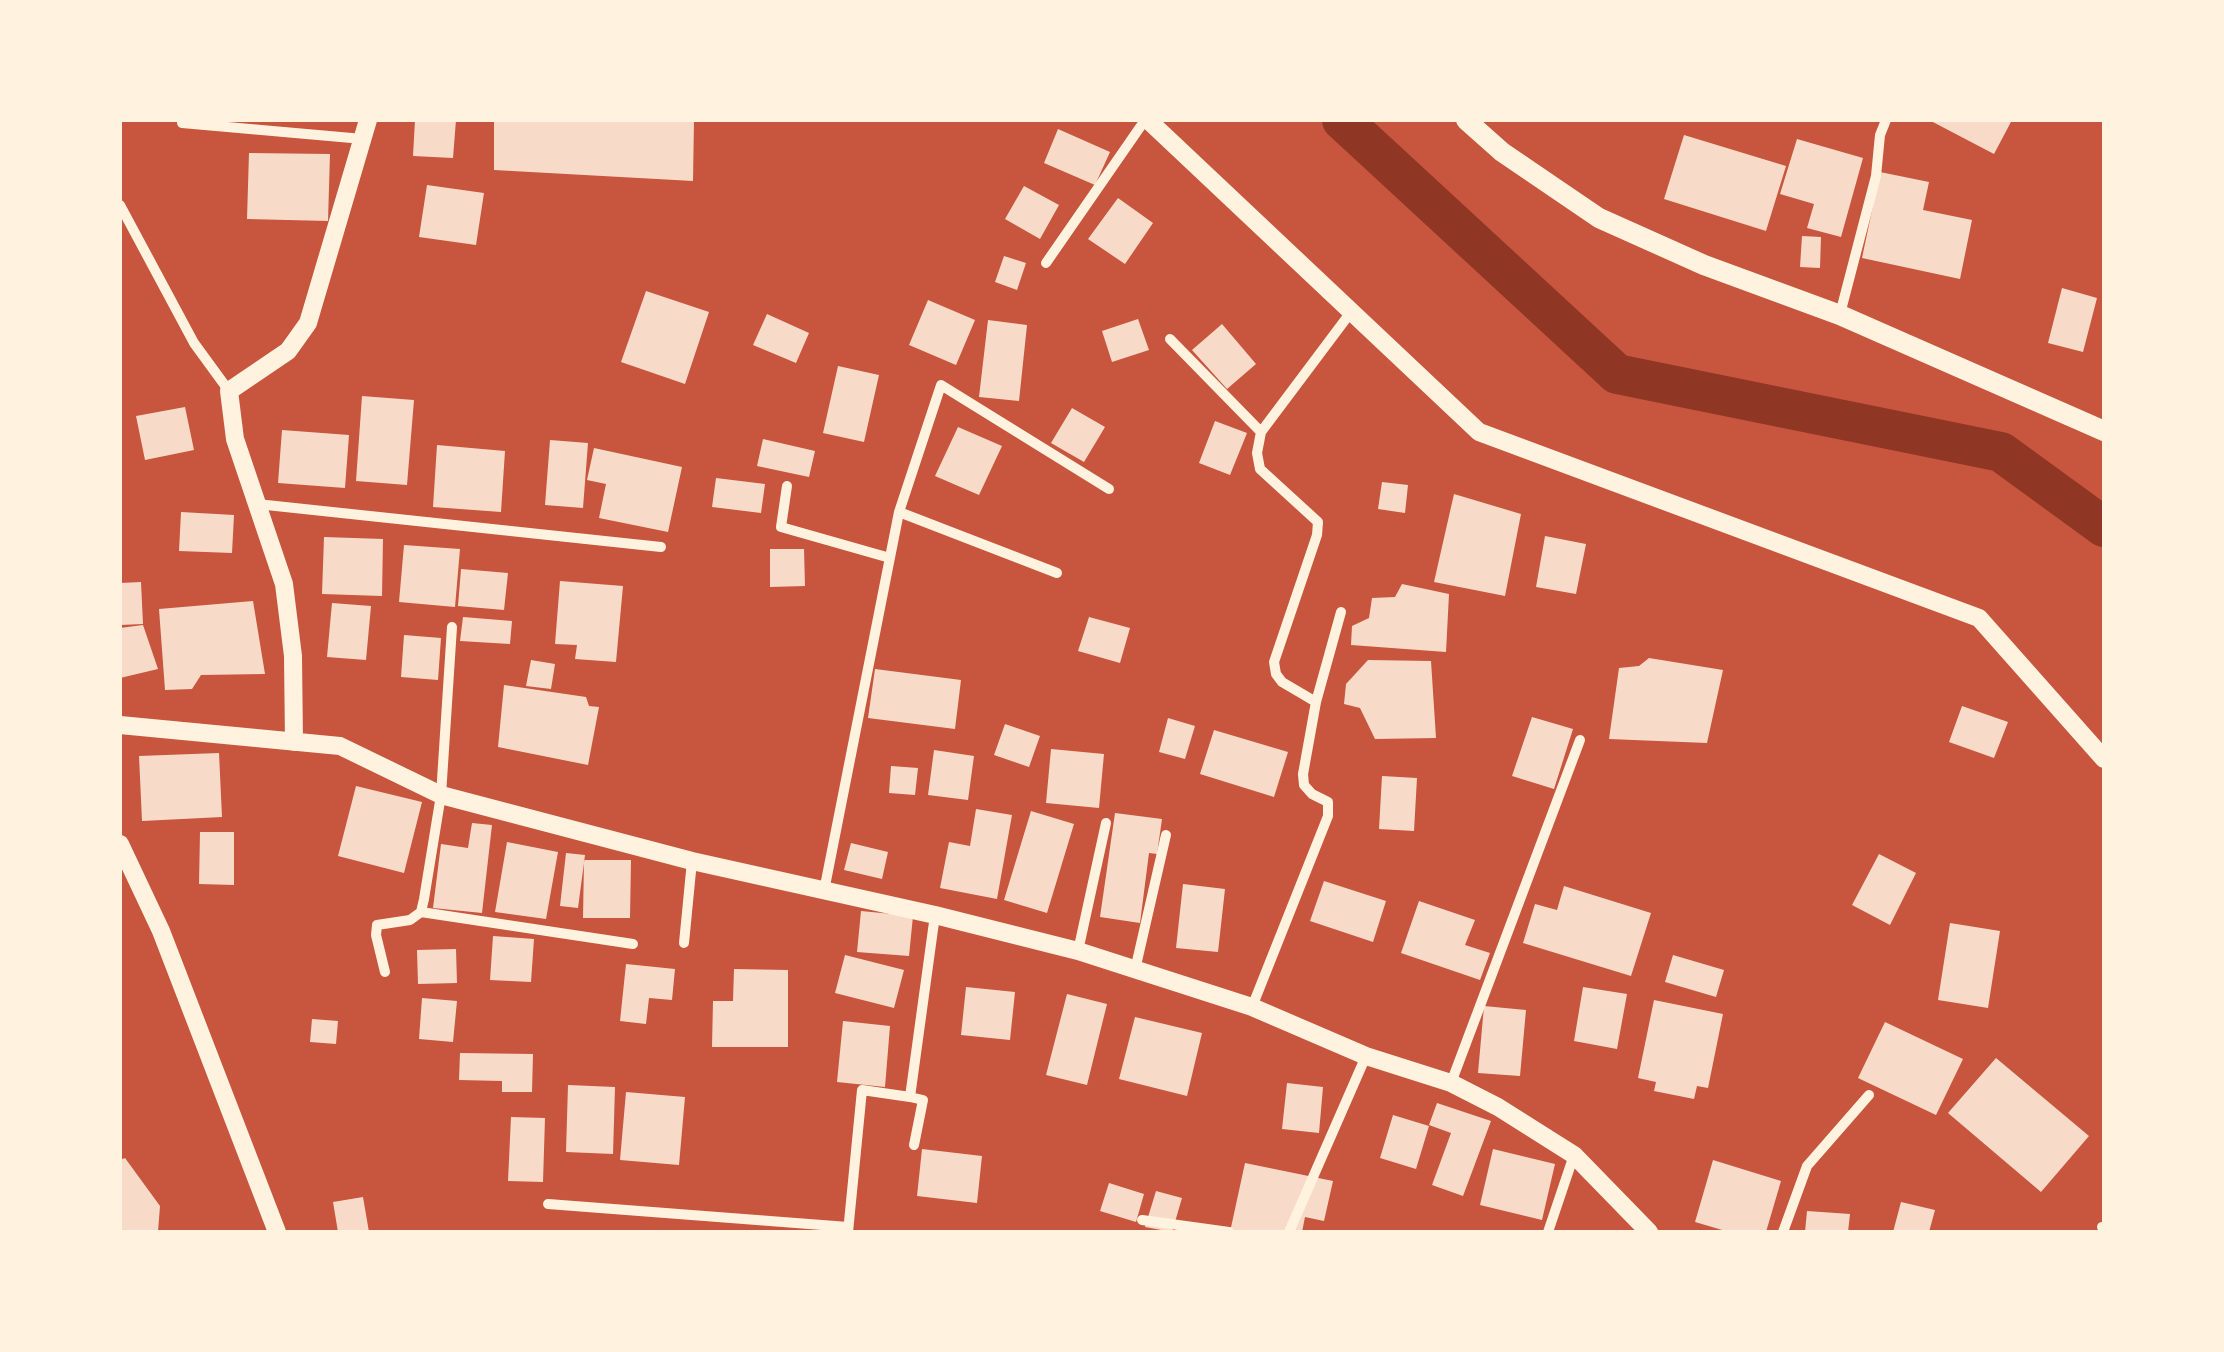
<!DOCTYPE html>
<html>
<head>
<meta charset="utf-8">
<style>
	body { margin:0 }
	#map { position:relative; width:2224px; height:1352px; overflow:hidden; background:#c8553d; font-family:"Source Sans 3",sans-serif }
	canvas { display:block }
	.frame { position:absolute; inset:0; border:122px solid #fff3e0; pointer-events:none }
</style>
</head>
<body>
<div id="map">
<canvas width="2224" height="1352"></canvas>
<div class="frame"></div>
</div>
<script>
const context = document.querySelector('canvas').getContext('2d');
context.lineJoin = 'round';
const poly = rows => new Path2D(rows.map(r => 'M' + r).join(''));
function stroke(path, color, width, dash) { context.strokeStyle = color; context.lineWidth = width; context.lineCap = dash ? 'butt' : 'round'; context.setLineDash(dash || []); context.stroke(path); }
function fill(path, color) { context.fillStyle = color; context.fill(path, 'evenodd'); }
const canal = poly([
	[1342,120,1617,374,2001,452,2104,527]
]);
const building = poly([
	[415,120,456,120,453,158,413,156],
	[494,120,694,120,693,181,494,170],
	[1929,120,2012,120,1994,154],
	[1058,129,1110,152,1095,185,1044,163],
	[1684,135,1786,166,1766,231,1664,199],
	[1797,139,1863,158,1841,237,1807,228,1814,204,1780,194],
	[249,153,330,154,328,221,247,219],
	[1880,172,1929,182,1923,210,1972,220,1960,279,1862,258],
	[427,185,484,193,476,245,419,237],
	[1024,186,1059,205,1040,239,1005,219],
	[1118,198,1153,223,1125,264,1088,239],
	[1802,236,1821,237,1820,268,1800,267],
	[1004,256,1026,263,1017,290,995,282],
	[2062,288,2097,298,2083,352,2048,343],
	[646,291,709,312,685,384,621,362],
	[928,300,975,320,956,365,909,345],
	[767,314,809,333,796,363,753,345],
	[1138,319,1149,350,1112,362,1102,331],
	[988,320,1027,325,1019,401,979,397],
	[1222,324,1256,364,1227,389,1192,350],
	[838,366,879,375,864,442,823,433],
	[362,396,414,400,407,485,356,481],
	[185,407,194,450,145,460,136,416],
	[1072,408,1105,427,1084,462,1051,443],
	[1215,421,1247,433,1230,475,1199,463],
	[958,427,1002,446,979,495,935,476],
	[282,430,349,435,345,488,278,483],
	[763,439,815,451,809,477,757,466],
	[550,440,588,443,583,508,545,505],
	[437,445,505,451,501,512,433,507],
	[594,448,682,467,668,532,599,518,606,484,587,480],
	[716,478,765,484,761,513,712,507],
	[1382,482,1408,485,1405,513,1378,509],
	[1454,494,1521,514,1505,596,1434,582],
	[181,512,234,515,232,553,179,551],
	[1545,536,1586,544,1576,594,1536,587],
	[324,537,383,539,382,596,322,594],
	[404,545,460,549,455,607,399,602],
	[770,549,804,549,805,586,770,587],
	[461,569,508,573,504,610,458,606],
	[560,581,623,586,616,662,575,659,577,645,555,644],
	[141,582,143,624,120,625,120,583],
	[1402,584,1449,594,1446,652,1351,645,1352,626,1369,618,1372,598,1395,597],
	[253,601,265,674,201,675,192,689,165,690,159,609],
	[332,603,371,606,366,660,327,657],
	[463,617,512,621,510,644,460,641],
	[1089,617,1130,628,1120,663,1078,651],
	[143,625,158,669,120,678,120,628],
	[404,635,441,638,438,680,401,677],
	[1649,658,1723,670,1707,743,1609,739,1619,668,1639,666],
	[531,660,555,664,551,689,526,686],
	[1368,660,1431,661,1436,738,1375,739,1360,708,1344,704,1346,684],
	[875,669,961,680,955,729,868,718],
	[504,685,586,697,589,706,599,707,588,765,498,747],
	[1962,706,2008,722,1994,758,1949,742],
	[1532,717,1573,729,1554,789,1512,776],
	[1168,718,1195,726,1185,759,1159,752],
	[1005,724,1040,736,1029,767,994,755],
	[1214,730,1288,752,1274,797,1200,774],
	[1051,749,1104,754,1099,808,1046,803],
	[934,750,974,756,968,800,928,795],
	[219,753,222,817,142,821,139,756],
	[891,766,918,768,915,795,889,793],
	[1382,776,1417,778,1414,831,1379,829],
	[356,786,422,802,404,873,338,856],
	[976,809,1012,815,997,899,940,888,949,842,970,846],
	[1031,811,1074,824,1047,913,1004,900],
	[1115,813,1162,819,1157,854,1149,853,1140,923,1100,917],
	[472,823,492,825,482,913,433,908,441,844,468,848],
	[200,832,234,832,234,885,199,884],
	[507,842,558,852,546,919,495,912],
	[851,843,888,852,882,879,844,870],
	[566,853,585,855,578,908,560,906],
	[1879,854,1916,873,1890,925,1852,905],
	[584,860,631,860,630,918,583,918],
	[1324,881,1386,901,1373,942,1310,921],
	[1183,884,1225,889,1218,952,1176,948],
	[1564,886,1651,913,1631,976,1523,943,1535,904,1557,910],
	[1419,901,1475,920,1465,945,1490,953,1480,980,1401,953],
	[861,911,913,916,909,956,857,952],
	[1950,923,2000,931,1988,1008,1938,1000],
	[493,936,534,939,531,982,490,980],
	[456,949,457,983,418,984,417,950],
	[845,955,904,970,894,1008,835,993],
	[1673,955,1724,970,1716,997,1665,982],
	[626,964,675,969,672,1000,649,998,646,1024,620,1021],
	[734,969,788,970,788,1047,712,1047,713,1001,733,1001],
	[966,987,1015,992,1010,1040,961,1035],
	[1583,987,1627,994,1617,1049,1574,1041],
	[1067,994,1107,1004,1087,1085,1046,1075],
	[422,998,457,1001,453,1042,419,1039],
	[1654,1000,1723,1014,1708,1088,1697,1086,1694,1099,1654,1091,1656,1082,1638,1078],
	[1484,1006,1526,1010,1520,1076,1478,1073],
	[1135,1017,1202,1033,1187,1096,1119,1079],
	[312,1019,338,1021,336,1044,310,1042],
	[843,1021,890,1026,885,1087,837,1082],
	[1885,1022,1963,1059,1936,1115,1858,1078],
	[460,1053,533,1054,532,1092,502,1092,502,1081,459,1080],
	[1996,1058,2089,1136,2041,1192,1948,1113],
	[1287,1083,1323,1087,1319,1133,1282,1129],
	[568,1085,615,1087,613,1154,566,1152],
	[626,1092,685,1097,679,1165,620,1160],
	[1437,1103,1491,1121,1463,1196,1432,1185,1451,1133,1429,1125],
	[1393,1115,1429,1126,1416,1169,1380,1158],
	[511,1117,545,1118,543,1182,508,1181],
	[922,1149,982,1156,977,1203,917,1196],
	[1493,1149,1555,1164,1542,1220,1480,1205],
	[125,1158,160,1206,158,1232,120,1232,120,1160],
	[1713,1160,1781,1181,1766,1232,1729,1232,1695,1222],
	[1245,1163,1333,1181,1324,1221,1305,1217,1302,1232,1230,1232],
	[1109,1183,1144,1194,1136,1222,1100,1211],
	[1156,1191,1182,1198,1172,1232,1145,1227],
	[363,1197,369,1232,338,1232,333,1202],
	[1901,1202,1935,1210,1929,1232,1893,1232],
	[1807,1211,1850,1214,1848,1232,1805,1232]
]);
const minor = poly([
	[182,123,363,139],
	[120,205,194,343,229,391],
	[1046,263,1145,120],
	[1840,314,1876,176,1880,135,1886,120],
	[1170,339,1261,432],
	[787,486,781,527,890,558],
	[257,504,661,547],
	[899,512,941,385,1109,489],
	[1316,702,1282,682,1276,674,1274,662,1317,535,1318,522,1260,469,1257,453,1261,432,1351,312],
	[824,891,899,512,1057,573],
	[421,912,633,944],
	[684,943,692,861],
	[1078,951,1106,823],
	[1135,970,1166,835],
	[385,972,376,935,377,925,410,920,421,912,424,899,441,795,452,627],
	[1252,1007,1328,816,1328,802,1312,794,1304,785,1303,774,1316,702,1341,612],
	[1451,1083,1580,740],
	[910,1097,923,1100,914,1145],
	[548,1204,848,1227],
	[1142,1220,1229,1232],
	[2102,1227,2104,1230],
	[848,1232,862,1090,910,1097,935,915],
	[1289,1232,1366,1056],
	[1548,1232,1574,1155],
	[1783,1232,1807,1166,1869,1095]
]);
const tertiary = poly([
	[1148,120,1479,432,1979,618,2104,759],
	[120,725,340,746,441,795,692,861,935,915,1078,951,1252,1007,1366,1056,1451,1083,1498,1107,1574,1155,1649,1232],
	[294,742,293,656,284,584,235,439,229,391,288,351,308,323,368,120],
	[120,844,161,931,277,1232]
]);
const secondary = poly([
	[1466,120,1502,152,1599,218,1704,265,1840,315,2104,431]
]);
stroke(canal, '#8f3625', 40);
fill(building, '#f7dbc8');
stroke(minor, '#fff3e0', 10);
stroke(tertiary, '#fff3e0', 18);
stroke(secondary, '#fff3e0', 20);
</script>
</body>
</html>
